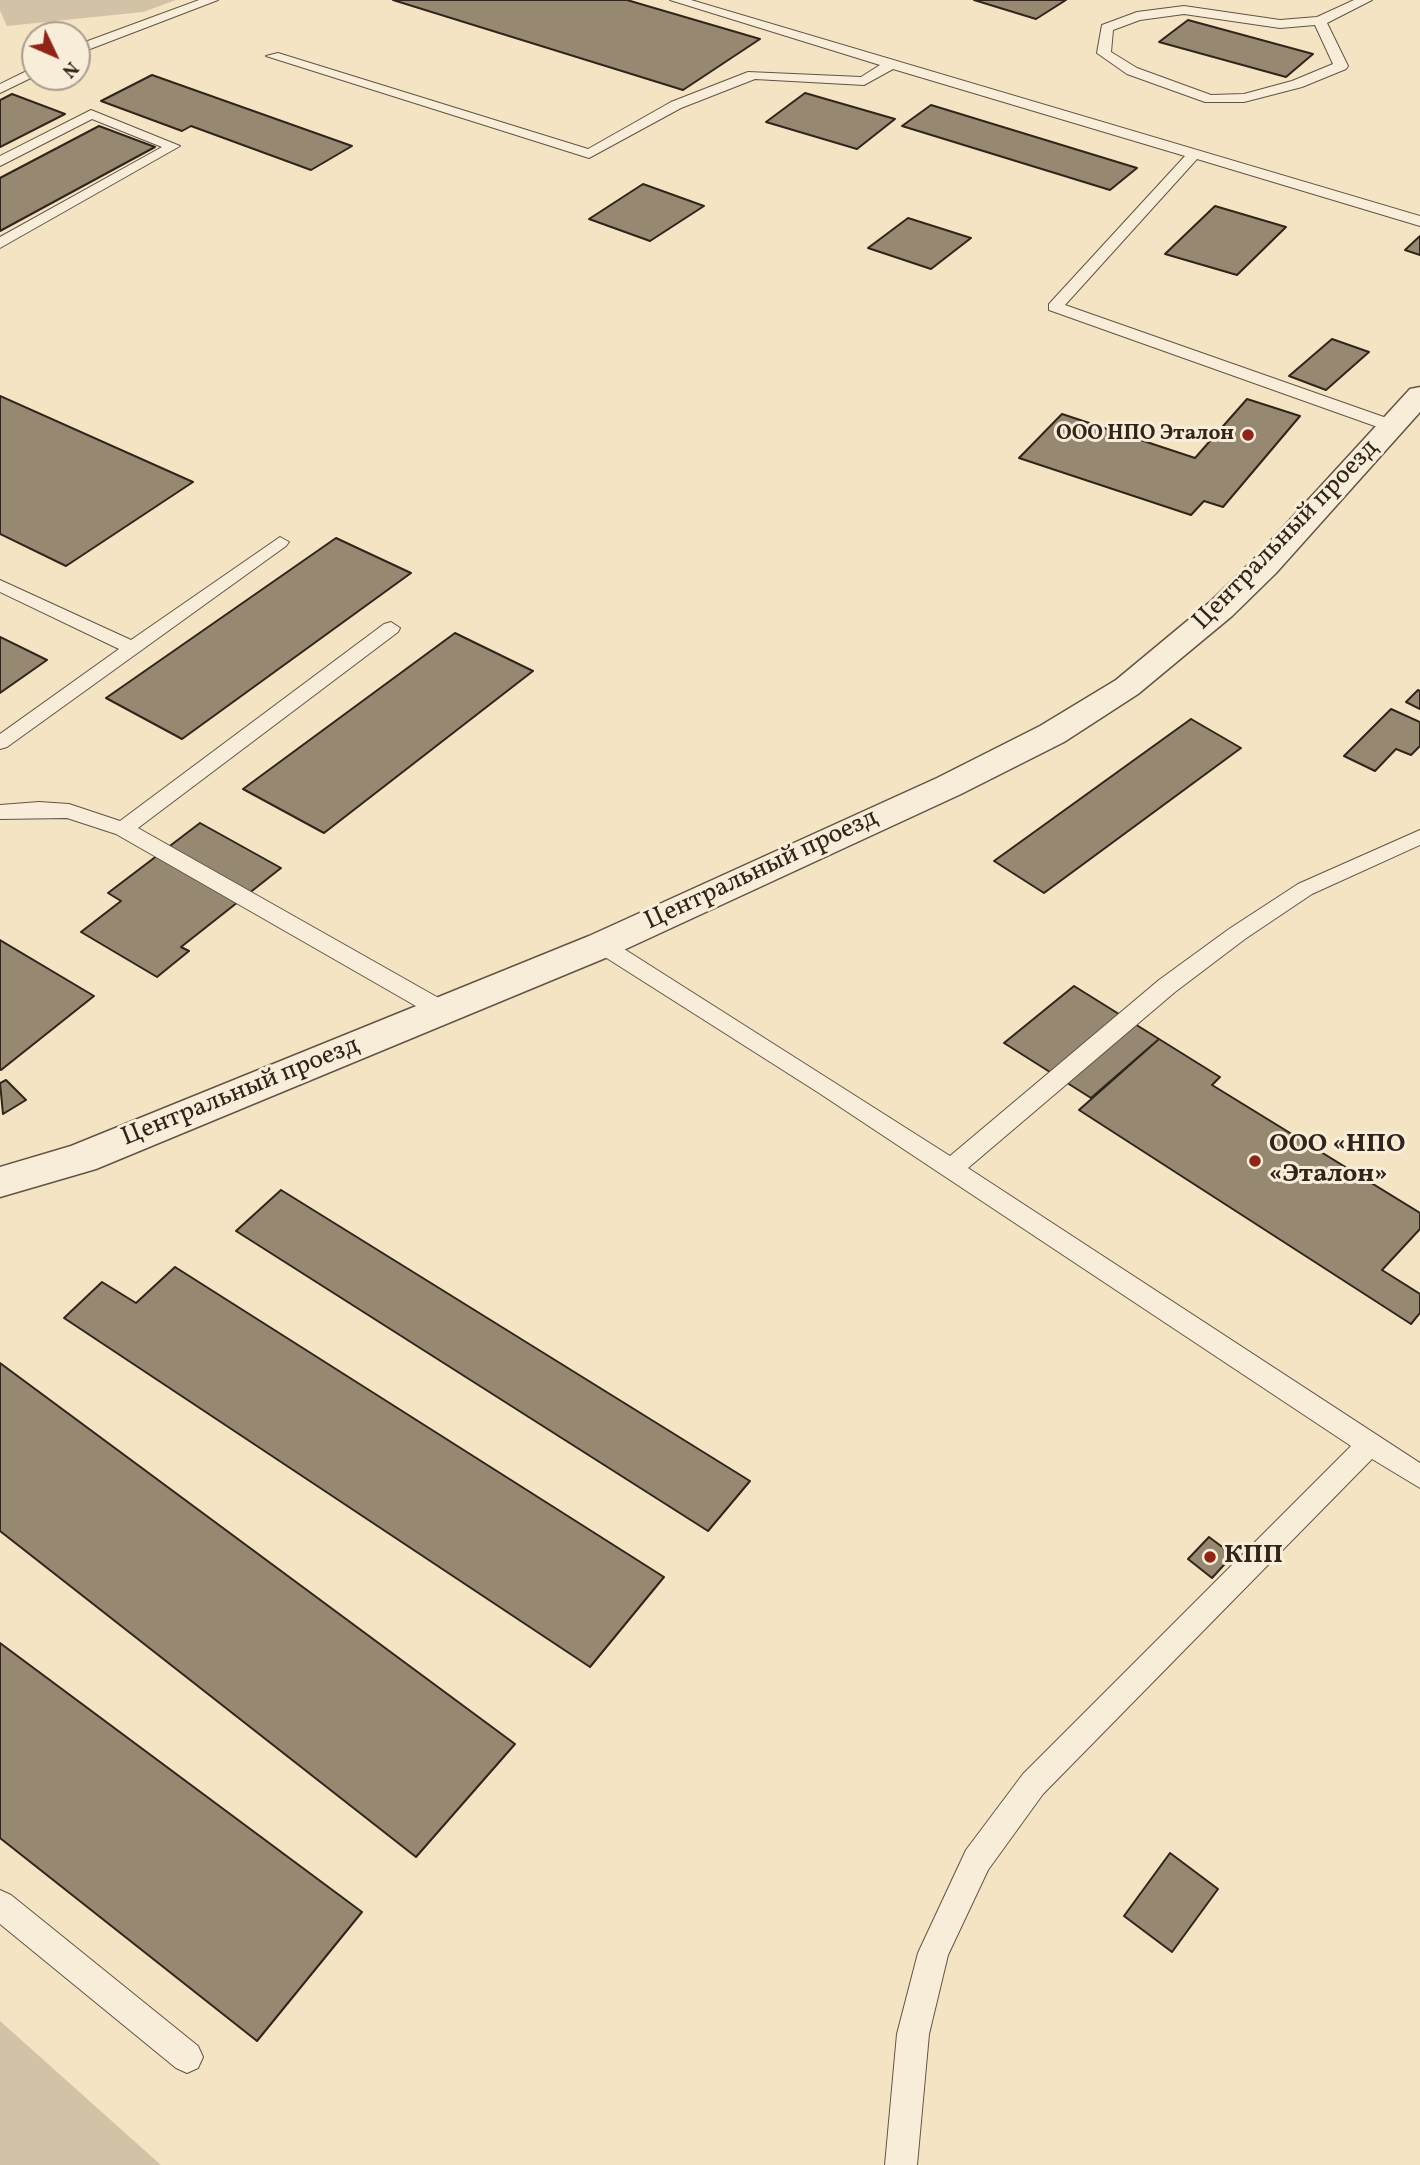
<!DOCTYPE html>
<html>
<head>
<meta charset="utf-8">
<style>
	body { margin:0 }
	#map { position:relative; width:1420px; height:2165px; overflow:hidden; background:#f4e4c3; font-family:Vollkorn,serif }
	canvas { display:block }
	.north { position:absolute; left:21px; top:21px; width:70px; height:70px; box-sizing:border-box; background:#f8edd8; border:2px solid #a99d8c; border-radius:50%; rotate:134deg; font-size:19px; font-weight:700; line-height:28px; text-align:center; color:#32241b }
	.north::after { content:''; display:block; margin:auto; width:24px; height:32px; background:#8f2418; clip-path:polygon(50% 0,100% 100%,50% 72%,0 100%) }
</style>
</head>
<body>
<div id="map">
<canvas width="1420" height="2165"></canvas>
<div class="north">N</div>
</div>
<script>
const context = document.querySelector('canvas').getContext('2d');
context.lineJoin = 'round';
function fill(path, color) { context.fillStyle = color; context.fill(path, 'evenodd'); }
const poly = rows => new Path2D(rows.map(r => 'M' + r).join(''));
function stroke(path, color, width, dash) { context.strokeStyle = color; context.lineWidth = width; context.lineCap = dash ? 'butt' : 'round'; context.setLineDash(dash || []); context.stroke(path); }
function label(font, color, halo, rows, align = 'center') {
  context.font = font + ' Vollkorn,serif'; context.lineWidth = 6; context.setLineDash([]); context.textBaseline = 'middle'; context.strokeStyle = halo; context.fillStyle = color; for (const [text, x, y, turn = 0] of rows) {
    context.save(); context.translate(x, y); context.rotate((+turn || 0) * Math.PI / 180); context.textAlign = isNaN(turn) ? turn : align; if (halo) context.strokeText(text, 0, 0); context.fillText(text, 0, 0); context.restore();
  }
}
const green = poly([
	[0,0,176,0,143,12,7,26,0,11],
	[0,2021,161,2165,0,2165]
]);
const building = poly([
	[393,0,627,0,760,39,683,90,393,0],
	[974,0,1066,0,1036,19,974,0],
	[1188,20,1313,54,1286,77,1159,42,1188,20],
	[152,75,352,146,311,170,191,126,182,131,101,101,152,75],
	[805,93,895,119,857,149,766,122,805,93],
	[12,94,65,114,0,147,0,100,12,94],
	[931,105,1137,168,1110,190,902,126,931,105],
	[99,126,155,147,0,231,0,178,99,126],
	[643,184,704,206,650,241,589,219,643,184],
	[1215,206,1286,227,1237,275,1165,254,1215,206],
	[908,218,971,238,931,269,868,248,908,218],
	[1420,236,1420,255,1405,250,1420,236],
	[1332,339,1369,352,1326,390,1289,376,1332,339],
	[0,396,193,482,66,566,0,534,0,396],
	[1247,399,1300,416,1223,507,1204,501,1191,515,1019,458,1062,414,1195,458,1247,399],
	[336,538,411,573,182,739,106,698,336,538],
	[455,633,533,671,324,833,243,789,455,633],
	[0,637,47,660,0,693,0,637],
	[1418,690,1420,691,1420,709,1406,702,1418,690],
	[1391,709,1420,722,1420,746,1411,755,1396,749,1375,771,1344,756,1391,709],
	[1191,719,1241,748,1044,893,994,861,1191,719],
	[200,823,281,868,181,947,189,951,157,977,81,932,121,901,108,893,200,823],
	[0,940,94,996,1,1070,0,1069,0,940],
	[1074,986,1159,1039,1091,1098,1004,1043,1074,986],
	[1159,1039,1220,1077,1212,1085,1420,1213,1420,1229,1382,1270,1420,1294,1420,1313,1411,1324,1079,1110,1159,1039],
	[6,1080,26,1100,3,1114,0,1083,6,1080],
	[281,1190,750,1481,708,1531,236,1231,281,1190],
	[175,1267,664,1577,590,1667,64,1318,102,1282,136,1303,175,1267],
	[0,1363,515,1744,416,1857,0,1531,0,1363],
	[1209,1537,1233,1555,1212,1578,1188,1559,1209,1537],
	[0,1643,362,1912,257,2041,0,1838,0,1643],
	[1170,1853,1218,1889,1172,1952,1124,1916,1170,1853]
]);
const service = poly([
	[199,0,218,0,77,54,77,45,199,0],
	[670,0,691,0,1420,216,1420,226,1197,159,1065,305,1398,422,1400,426,1392,431,1386,430,1049,310,1049,304,1185,156,893,69,864,85,755,79,681,108,589,158,266,56,278,53,588,149,671,102,748,72,861,77,880,65,670,0],
	[1354,0,1372,0,1327,23,1348,66,1346,69,1302,87,1244,102,1205,102,1127,74,1097,53,1102,25,1137,12,1184,6,1280,20,1317,17,1354,0],
	[1184,14,1280,28,1315,25,1333,64,1292,81,1244,94,1211,95,1137,68,1111,52,1113,30,1140,20,1184,14],
	[35,67,35,76,0,93,0,84,35,67],
	[91,110,180,146,0,248,0,237,162,147,92,119,0,166,0,156,91,110],
	[280,537,289,542,286,546,7,747,0,749,0,734,119,649,0,592,0,580,131,640,280,537],
	[391,622,400,628,398,632,138,828,451,1005,454,1011,451,1017,435,1017,116,834,67,818,0,819,0,805,39,802,69,804,120,821,384,624,391,622],
	[1420,830,1420,845,1312,894,1245,939,1175,992,968,1168,1420,1463,1420,1488,1372,1459,1043,1794,988,1870,948,1955,929,2034,917,2165,885,2165,897,2034,918,1953,966,1850,1023,1774,1351,1446,819,1093,594,950,591,945,594,940,610,940,950,1156,1159,980,1229,929,1298,884,1420,830],
	[0,1890,11,1895,198,2046,203,2057,198,2068,187,2073,176,2068,0,1924,0,1890]
]);
const minor = poly([
	[1420,387,1420,412,1276,573,1232,616,1138,694,1064,742,961,794,615,954,96,1169,0,1197,0,1167,71,1146,589,936,937,778,1040,726,1116,680,1210,602,1254,559,1410,389,1420,387]
]);
const markers = [
	[1248,435,7,"#8f2418"],
	[1255,1161,7,"#8f2418"],
	[1210,1557,7,"#8f2418"]
];
const farPoinames = [
	["ООО НПО Эталон",1234,435]
];
const streetNames = [
	["Центральный проезд",1287,536,-46],
	["Центральный проезд",762,871,-25],
	["Центральный проезд",241,1093,-22]
];
const poiNames = [
	["ООО «НПО",1269,1146],
	["«Эталон»",1269,1176],
	["КПП",1224,1557]
];
fill(green, '#d3c3a6');
fill(building, '#978872');
stroke(building, '#32241b', 2);
stroke(service, '#625445', 2);
stroke(minor, '#625445', 3);
fill(service, '#f8edd8');
fill(minor, '#f8edd8');
for (const [x, y, r, color] of markers) { const dot = new Path2D(); dot.arc(x, y, r, 0, 2 * Math.PI); context.fillStyle = color; context.fill(dot); stroke(dot, '#f8edd8', 2.5); }
label('bold 21px', '#32241b', '#f8edd8', farPoinames, 'right');
label('26px', '#32241b', '#f8edd8', streetNames);
label('bold 26px', '#32241b', '#f8edd8', poiNames, 'left');
</script>
</body>
</html>
